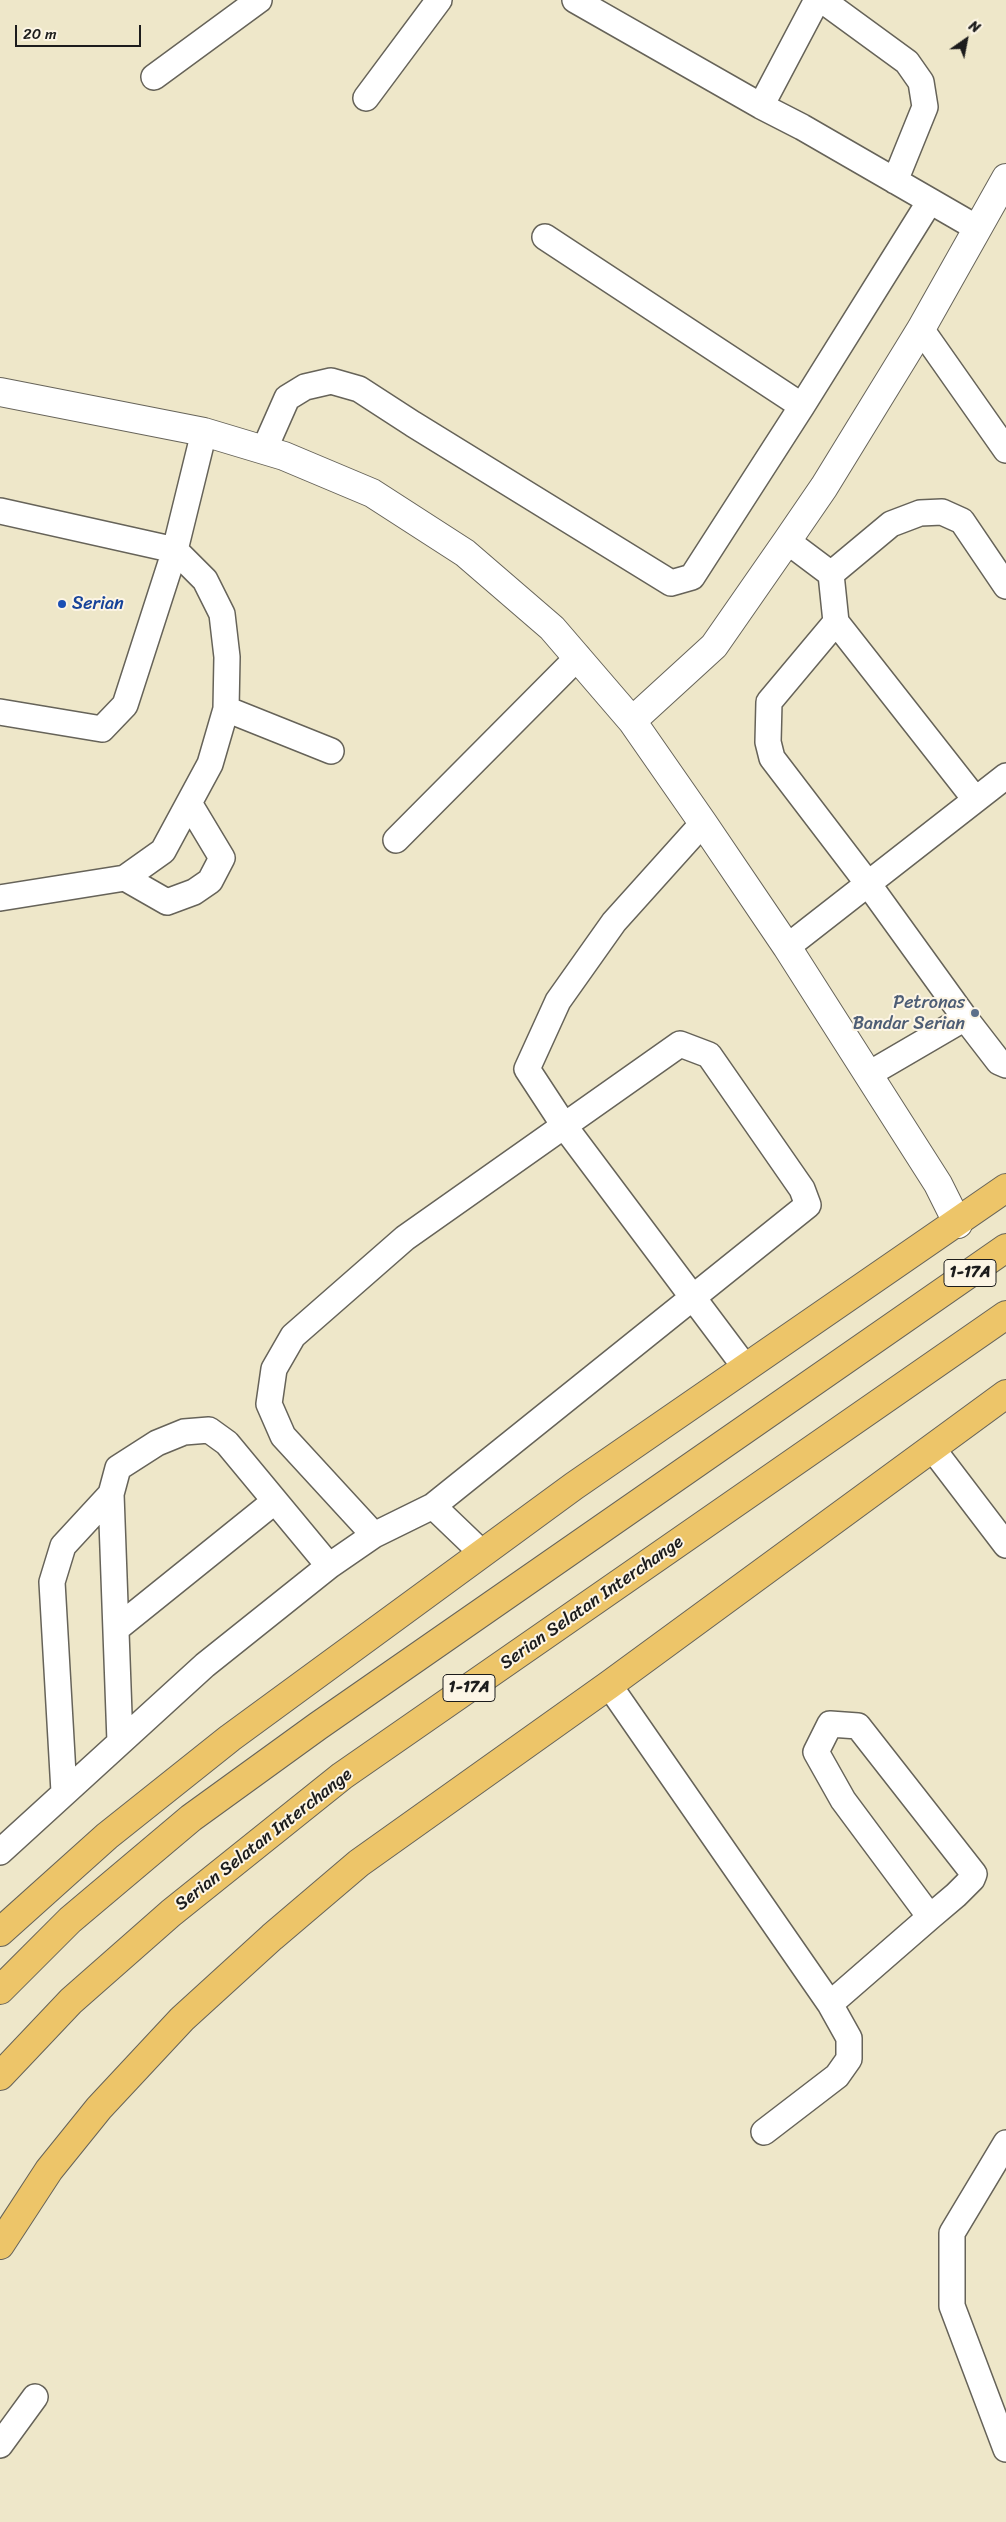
<!DOCTYPE html>
<html>
<head>
<meta charset="utf-8">
<style>
	body { margin:0 }
	#map { position:relative; width:1006px; height:2522px; overflow:hidden; background:#eee7c9; font-family:Sriracha,sans-serif }
	canvas { display:block }
	.north { position:absolute; left:941px; top:15px; width:50px; height:50px; -webkit-text-stroke:4px #fcf5e5; paint-order:stroke; rotate:33deg; font-size:14px; font-weight:700; line-height:20px; text-align:center; color:#1c1c1c }
	.north::after { content:''; display:block; margin:auto; width:18px; height:22px; background:#1c1c1c; clip-path:polygon(50% 0,100% 100%,50% 72%,0 100%) }
	.scale { position:absolute; left:15px; top:25px; width:126px; height:22px; box-sizing:border-box; border:2px solid #1c1c1c; border-top:0; padding-left:6px; font-size:15px; line-height:18px; white-space:nowrap; color:#1c1c1c; -webkit-text-stroke:4px #fcf5e5; paint-order:stroke }
</style>
</head>
<body>
<div id="map">
<canvas width="1006" height="2522"></canvas>
<div class="north">N</div>
<div class="scale">20 m</div>
</div>
<script>
const context = document.querySelector('canvas').getContext('2d');
context.lineJoin = 'round';
const poly = rows => new Path2D(rows.map(r => 'M' + r).join(''));
function stroke(path, color, width, dash) { context.strokeStyle = color; context.lineWidth = width; context.lineCap = dash ? 'butt' : 'round'; context.setLineDash(dash || []); context.stroke(path); }
function label(font, color, halo, rows, align = 'center') {
  context.font = font + ' Sriracha,sans-serif'; context.lineWidth = 4; context.setLineDash([]); context.textBaseline = 'middle'; context.strokeStyle = halo; context.fillStyle = color; for (const [text, x, y, turn = 0] of rows) {
    context.save(); context.translate(x, y); context.rotate((+turn || 0) * Math.PI / 180); context.textAlign = isNaN(turn) ? turn : align; if (halo) context.strokeText(text, 0, 0); context.fillText(text, 0, 0); context.restore();
  }
}
const lane = poly([
	[575,0,761,106],
	[817,0,761,106,802,127,977,228],
	[822,0,907,62,921,82,925,107,895,181],
	[154,77,259,0],
	[366,98,439,0],
	[545,237,802,406],
	[921,329,1006,450],
	[264,450,287,398,305,387,331,381,359,389,413,424,671,583,692,577,802,406,930,201],
	[0,511,175,550,205,580,222,614,227,657,226,709,210,764,163,851,125,878,0,898],
	[787,541,831,574,836,622,975,799],
	[831,574,891,524,920,513,942,512,962,521,1006,586],
	[836,622,769,702,768,742,772,758,869,885,965,1018],
	[226,709,331,751],
	[0,712,102,729,125,705,175,550,204,432],
	[703,823,614,922,558,1001,527,1069,565,1127,745,1367],
	[396,840,578,657],
	[125,878,167,902,194,892,210,881,222,858,189,803],
	[787,947,1006,776],
	[869,1074,965,1018,999,1062,1006,1065],
	[932,1448,1006,1545],
	[433,1506,482,1553],
	[116,1629,275,1501],
	[609,1685,830,2004,849,2038,849,2059,837,2076,764,2132],
	[120,1742,111,1494,118,1468,157,1443,184,1432,209,1430,227,1443,329,1566],
	[64,1792,52,1582,63,1546,111,1494],
	[0,1852,205,1665,329,1566,374,1535,433,1506,808,1205,802,1189,709,1055,680,1044,405,1238,293,1336,274,1369,269,1404,283,1436,374,1535],
	[830,2004,930,1917,956,1895,972,1879,974,1874,858,1726,830,1724,816,1752,843,1800,930,1917],
	[1006,2143,952,2233,952,2306,1006,2449],
	[0,2445,35,2397]
]);
const street = poly([
	[0,392,204,432,284,456,372,493,465,553,552,628,632,721,703,823,787,947,938,1184,958,1224],
	[632,721,714,646,787,541,824,487,921,329,1006,178]
]);
const highway = poly([
	[0,1932,107,1836,230,1738,574,1486,1006,1188],
	[0,1990,70,1920,191,1818,318,1726,1006,1248],
	[0,2076,71,2001,171,1913,342,1776,1006,1315],
	[0,2245,49,2170,99,2108,182,2019,272,1937,359,1863,609,1685,1006,1394]
]);
const markers = [
	[62,604,5,"#1a4fb4"],
	[975,1013,5,"#5c6f8a"]
];
const shields = [
	[970,1273,52],
	[469,1688,52]
];
const shieldNames = [
	["1-17A",970,1273],
	["1-17A",469,1688]
];
const transitNames = [
	["Serian",72,604]
];
const serviceNames = [
	["Petronas",965,1003],
	["Bandar Serian",965,1024]
];
const streetNames = [
	["Serian Selatan Interchange",592,1603,-35],
	["Serian Selatan Interchange",264,1840,-38]
];
stroke(lane, '#666359', 28);
stroke(street, '#666359', 30);
stroke(highway, '#666359', 30);
stroke(lane, '#fff', 25);
stroke(street, '#fff', 28);
stroke(highway, '#edc569', 28);
for (const [x, y, r, color] of markers) { const dot = new Path2D(); dot.arc(x, y, r, 0, 2 * Math.PI); context.fillStyle = color; context.fill(dot); stroke(dot, '#fcf5e5', 2); }
for (const [x, y, w] of shields) { const box = new Path2D(); box.roundRect(x - w / 2, y - 13.5, w, 27, 4); context.fillStyle = '#fcf5e5'; context.fill(box); stroke(box, '#1c1c1c', 1); }
label('bold 16px', '#1c1c1c', null, shieldNames);
label('18px', '#164399', '#fcf5e5', transitNames, 'left');
label('18px', '#4e5e75', '#fcf5e5', serviceNames, 'right');
label('18px', '#1c1c1c', '#fcf5e5', streetNames);
</script>
</body>
</html>
